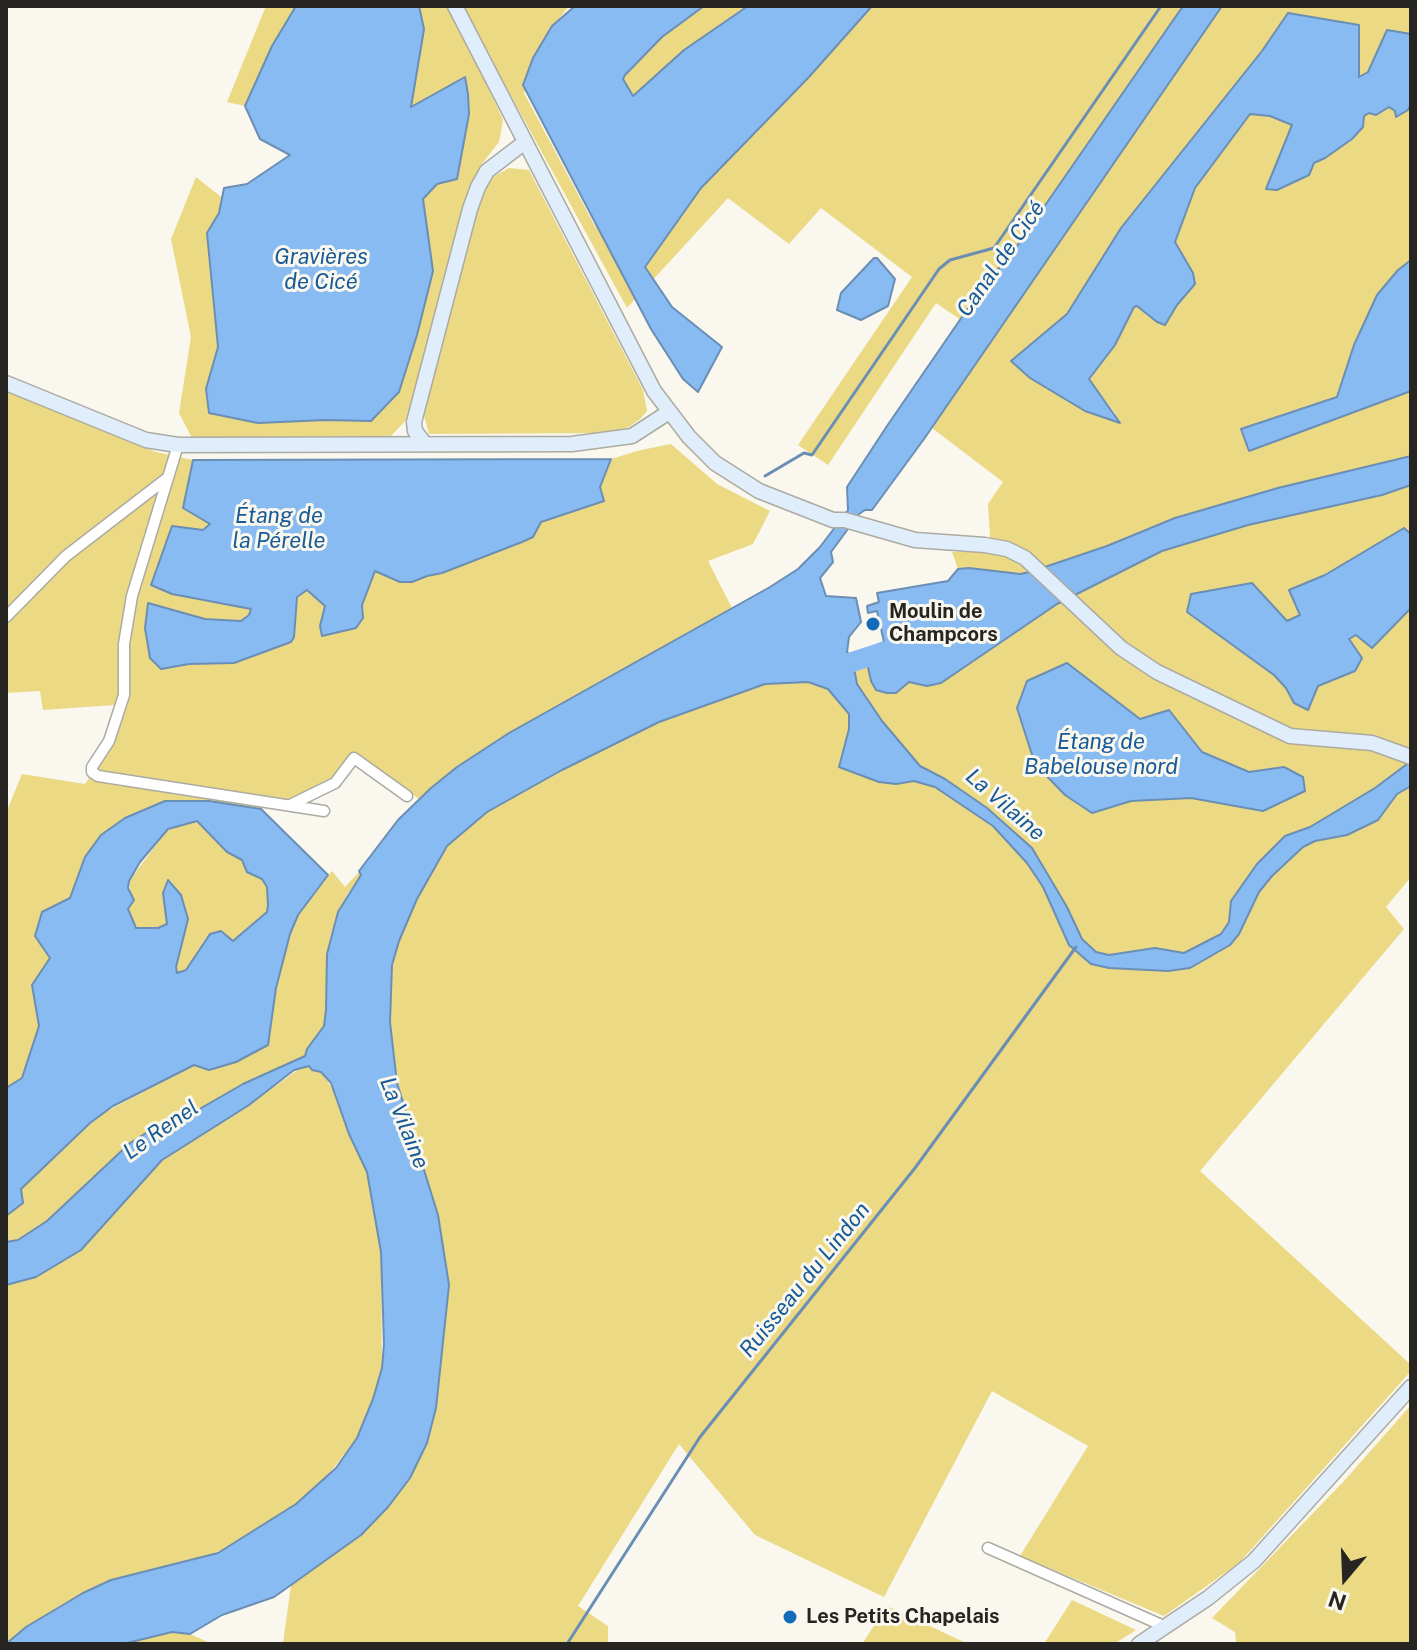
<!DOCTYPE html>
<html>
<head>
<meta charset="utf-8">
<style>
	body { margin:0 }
	#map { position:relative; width:1417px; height:1650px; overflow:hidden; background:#f9f7ee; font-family:"Public Sans",sans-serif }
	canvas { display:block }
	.frame { position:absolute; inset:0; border:8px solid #262522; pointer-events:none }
	.north { position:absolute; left:1305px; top:1538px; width:80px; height:80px; -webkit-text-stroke:6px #f9f7ee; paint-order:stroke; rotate:199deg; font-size:22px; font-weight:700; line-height:32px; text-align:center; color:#262522 }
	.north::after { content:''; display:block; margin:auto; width:28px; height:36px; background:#262522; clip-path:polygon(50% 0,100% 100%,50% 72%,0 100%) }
</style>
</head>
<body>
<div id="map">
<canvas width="1417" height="1650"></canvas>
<div class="frame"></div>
<div class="north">N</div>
</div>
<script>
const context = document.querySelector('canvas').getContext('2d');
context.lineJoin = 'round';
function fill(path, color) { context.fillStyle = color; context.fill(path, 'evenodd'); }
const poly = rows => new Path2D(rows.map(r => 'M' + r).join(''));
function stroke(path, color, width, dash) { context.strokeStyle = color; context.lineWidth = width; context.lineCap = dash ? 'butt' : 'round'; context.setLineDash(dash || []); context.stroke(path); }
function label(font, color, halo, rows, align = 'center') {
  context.font = font + ' "Public Sans",sans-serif'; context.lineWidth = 6; context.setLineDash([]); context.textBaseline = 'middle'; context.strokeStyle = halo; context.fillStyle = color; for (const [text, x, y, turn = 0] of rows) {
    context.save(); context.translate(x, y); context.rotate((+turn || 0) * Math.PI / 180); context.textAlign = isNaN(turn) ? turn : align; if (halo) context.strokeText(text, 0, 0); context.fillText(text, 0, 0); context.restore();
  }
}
const green = poly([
	[266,6,296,6,272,46,245,106,227,102],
	[419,6,447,6,462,31,503,120,499,142,481,165,464,202,409,417,391,436,192,438,179,413,191,337,171,239,196,177,221,197,219,213,207,233,218,347,206,389,221,415,258,423,325,420,371,421,399,392,433,271,423,199,437,184,457,179,469,114,464,78,411,108,424,29],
	[462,6,569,6,550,30,524,93,596,228,656,179,824,6,1174,6,1181,9,1010,256,986,282,961,320,936,303,828,465,798,445,912,277,821,208,789,244,728,198,627,308],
	[704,6,748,6,684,50,632,96,622,79,625,75,662,37],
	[1222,6,1411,6,1411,34,1387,30,1368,72,1358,78,1358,25,1288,13,1262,51,1121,228,1067,314,1011,361,1030,378,1085,411,1119,423,1115,413,1089,380,1115,345,1134,307,1137,305,1157,322,1165,324,1183,297,1190,267,1175,242,1186,210,1195,188,1250,113,1270,116,1293,125,1266,188,1277,190,1352,139,1363,127,1364,116,1369,113,1373,115,1389,107,1395,111,1396,117,1408,110,1411,103,1411,260,1398,270,1377,295,1354,345,1337,397,1249,451,1411,391,1411,456,1278,488,1175,518,1107,546,1030,572,1020,574,969,568,958,569,952,552,991,551,988,504,1003,482,932,428],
	[509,168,529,170,643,390,647,411,640,419,629,427,609,433,429,434,423,412,476,210,483,189,493,177],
	[6,391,156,452,193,460,183,508,210,524,203,530,172,594,251,608,249,615,241,621,205,619,186,614,161,669,189,664,234,663,293,640,297,597,307,590,325,606,322,636,356,628,363,618,362,605,375,571,400,582,412,582,427,576,442,573,522,542,533,537,540,522,604,501,600,487,611,459,641,450,671,444,717,484,770,511,753,544,708,561,732,608,509,733,457,767,419,799,355,752,331,780,285,802,261,809,209,801,125,818,101,835,85,857,70,898,58,903,35,936,51,958,32,985,39,1026,22,1078,6,1088,6,813,22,774,85,784,112,745,128,704,43,710,40,691,6,693],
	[1411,485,1411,534,1404,528,1325,575,1289,591,1301,616,1287,622,1187,613,1274,675,1286,688,1294,703,1308,709,1317,686,1356,670,1362,658,1349,639,1356,635,1372,648,1411,608,1411,761,1375,788,1310,827,1285,836,1231,901,1229,922,1221,934,1184,953,1155,948,1109,955,1096,952,1082,939,1067,907,1032,848,987,808,945,779,920,766,882,721,857,684,854,667,868,663,871,681,896,693,909,682,927,686,1057,604,1162,551,1248,525,1382,495],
	[1067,663,1141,719,1169,710,1202,752,1223,762,1249,772,1284,767,1263,811,1191,798,1131,801,1091,813],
	[808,682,828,689,849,714,849,729,839,767,879,782,896,784,914,781,935,787,993,826,1027,863,1043,887,1069,945,1109,968,1168,971,1239,934,1259,892,1272,876,1303,847,1315,841,1347,835,1377,820,1397,794,1411,786,1411,877,1386,907,1404,929,1200,1171,1411,1365,1411,1371,1239,1563,1164,1616,1020,1556,1088,1446,992,1391,884,1597,755,1535,679,1444,578,1606,608,1626,608,1644,283,1644,291,1585,361,1535,388,1507,410,1478,427,1443,436,1408,449,1284,438,1215,397,1083,390,1022,392,965,399,941,417,899,447,846,487,812,562,770,659,722,713,701,765,684],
	[197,821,218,844,242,860,246,870,262,879,267,887,269,905,267,912,233,941,220,931,206,938,186,970,177,974,176,968,188,919,181,895,170,880,164,889,167,924,158,928,136,928,128,909,132,902,129,881,168,829],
	[332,871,345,887,359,872,361,875,346,896,331,934,327,954,326,1010,324,1026,305,1056,243,1084,196,1111,175,1116,130,1143,47,1221,18,1240,6,1242,6,1216,20,1189,98,1116,194,1065,209,1070,236,1062,268,1045,276,988,290,934,298,915],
	[303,1066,310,1066,312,1070,321,1072,337,1095,336,1100,367,1172,381,1252,382,1368,373,1399,357,1438,324,1480,296,1504,233,1545,202,1558,110,1580,59,1606,6,1643,6,1285,25,1281,135,1188,162,1160,249,1105],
	[1411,1405,1411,1644,1236,1644,1235,1632,1212,1618,1344,1481],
	[1072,1600,1136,1630,1114,1644,1044,1644],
	[887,1606,968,1644,862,1644],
	[172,1632,190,1634,212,1644,123,1644]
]);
const water = poly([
	[296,6,419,6,424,29,411,107,465,77,468,94,469,114,457,179,437,184,423,199,433,271,417,335,399,392,371,421,325,420,258,423,209,413,206,389,218,347,207,233,219,213,224,188,247,184,290,155,260,139,245,106,272,46,296,6],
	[575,6,704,6,662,37,625,75,623,79,633,96,684,50,748,6,872,6,809,77,701,188,645,267,672,307,722,347,698,392,683,379,651,329,523,85,533,58,552,26,575,6],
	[1183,6,1222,6,924,439,872,510,865,510,859,514,831,552,833,562,820,578,826,596,856,598,861,622,849,637,847,652,852,658,857,684,882,721,920,766,945,779,987,808,1032,848,1067,907,1082,939,1096,952,1109,955,1155,948,1184,953,1221,934,1229,922,1231,901,1257,864,1285,836,1310,827,1375,788,1411,761,1411,786,1397,794,1378,820,1347,835,1315,841,1303,847,1272,876,1259,892,1239,934,1230,945,1190,968,1168,971,1109,968,1091,964,1069,945,1043,887,1027,863,993,826,935,787,914,781,896,784,879,782,839,767,849,729,849,714,828,689,808,682,765,684,659,722,562,770,487,812,447,846,417,899,399,941,392,965,390,1022,397,1083,438,1215,449,1285,436,1408,427,1443,410,1478,388,1507,361,1535,291,1585,274,1597,222,1615,190,1634,172,1632,123,1644,6,1644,26,1627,83,1593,111,1580,218,1553,296,1504,336,1468,357,1438,373,1399,382,1368,384,1344,381,1252,367,1172,349,1134,331,1083,321,1072,312,1070,309,1066,294,1070,249,1105,162,1160,81,1250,36,1277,6,1285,6,1242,18,1240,47,1221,130,1143,162,1123,175,1116,196,1111,243,1084,305,1056,307,1049,324,1026,326,1010,327,954,338,912,361,875,359,871,398,820,431,788,457,767,509,733,770,587,798,569,820,547,848,510,847,487,887,426,986,282,1010,256,1183,6],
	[1288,13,1359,25,1359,77,1368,72,1387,30,1411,34,1411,103,1408,110,1396,117,1395,111,1389,107,1376,115,1369,113,1364,116,1363,127,1352,139,1325,158,1314,163,1309,175,1277,190,1266,189,1292,125,1270,116,1250,114,1195,188,1175,242,1193,273,1195,284,1177,305,1165,325,1157,322,1137,306,1134,307,1115,345,1089,379,1120,423,1085,411,1030,378,1011,361,1067,314,1121,228,1262,51,1288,13],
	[874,258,877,258,895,279,888,306,861,320,837,310,841,293,874,258],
	[1411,260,1411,391,1249,451,1241,429,1337,397,1354,345,1377,295,1398,270,1411,260],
	[1411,456,1411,485,1382,495,1248,525,1162,551,1057,604,941,683,927,686,909,682,896,693,887,693,876,690,871,681,866,658,867,649,884,642,877,611,868,613,867,606,879,602,877,593,948,581,958,569,969,568,1020,574,1030,572,1107,546,1175,518,1278,488,1411,456],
	[611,459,600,487,604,501,541,522,533,537,522,542,442,573,427,576,412,582,400,582,375,571,362,605,363,618,356,628,322,636,320,626,325,606,307,590,297,597,294,637,291,642,234,663,189,664,161,669,150,658,145,628,148,603,205,619,222,620,241,621,249,615,251,609,172,594,151,585,172,526,203,530,210,524,183,508,193,460,611,459],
	[1404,528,1411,534,1411,608,1372,648,1356,635,1349,639,1362,658,1355,671,1318,686,1308,710,1294,703,1286,688,1274,675,1187,612,1191,594,1252,583,1287,621,1300,615,1289,590,1325,575,1404,528],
	[1067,663,1140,719,1169,710,1202,752,1249,772,1284,767,1303,777,1305,791,1263,811,1191,798,1131,801,1092,813,1065,795,1035,764,1017,708,1027,681,1067,663],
	[165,801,209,801,261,809,328,875,298,915,290,934,276,988,268,1045,236,1062,209,1070,194,1065,113,1106,90,1123,21,1189,23,1203,6,1216,6,1088,22,1078,39,1026,32,985,50,958,35,936,42,912,70,898,85,857,101,835,125,818,165,801],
	[197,821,227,852,242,860,247,872,262,879,267,887,268,905,267,912,233,941,221,931,210,934,186,970,177,973,176,967,188,919,181,895,168,880,163,893,167,924,158,928,136,928,128,909,134,900,128,888,129,881,140,862,168,829,197,821]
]);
const stream = poly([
	[765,476,804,453,812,455,939,269,950,260,994,248,1161,6],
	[567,1644,700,1437,915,1168,1076,947]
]);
const river = poly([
	[827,660,843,665,892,649]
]);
const street = poly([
	[178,445,132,596,124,644,124,695,109,741,92,767,92,772,98,776,324,811],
	[6,617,66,556,166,479],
	[290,805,335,783,354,758,407,796],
	[988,1548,1166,1627]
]);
const secondary = poly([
	[455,6,654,391,689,437,715,463,759,491,833,520,845,520,915,540,985,545,1007,549,1025,558,1121,648,1157,672,1290,736,1372,743,1411,757],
	[6,383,146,440,178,445,572,444,632,436,669,412],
	[425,444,415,431,414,422,470,209,478,187,487,171,525,142],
	[1139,1644,1208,1598,1254,1561,1411,1387]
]);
const markers = [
	[873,624,8,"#126cb9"],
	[790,1617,8,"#126cb9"]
];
const poiNames = [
	["Moulin de",889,612],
	["Champcors",889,635],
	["Les Petits Chapelais",806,1617]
];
const waterNames = [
	["Gravières",321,257],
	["de Cicé",321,282],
	["Canal de Cicé",1001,259,-55],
	["Étang de",279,516],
	["la Pérelle",279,541],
	["Étang de",1101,742],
	["Babelouse nord",1101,767],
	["La Vilaine",1005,805,41],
	["La Vilaine",404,1123,68],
	["Le Renel",161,1130,-35],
	["Ruisseau du Lindon",805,1280,-51]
];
fill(green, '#ebd984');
fill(water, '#88bbf2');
stroke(water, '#6b8eb4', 2);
stroke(stream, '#6b8eb4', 3);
stroke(river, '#88bbf2', 20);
stroke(street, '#acaba2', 13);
stroke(secondary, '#acaba2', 17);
stroke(street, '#fff', 10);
stroke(secondary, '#e0edfa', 14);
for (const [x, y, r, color] of markers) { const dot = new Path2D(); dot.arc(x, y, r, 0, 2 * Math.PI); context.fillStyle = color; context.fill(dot); stroke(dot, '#f9f7ee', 3); }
label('bold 20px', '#262522', '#f9f7ee', poiNames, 'left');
label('italic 22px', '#165a98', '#f9f7ee', waterNames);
</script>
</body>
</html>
